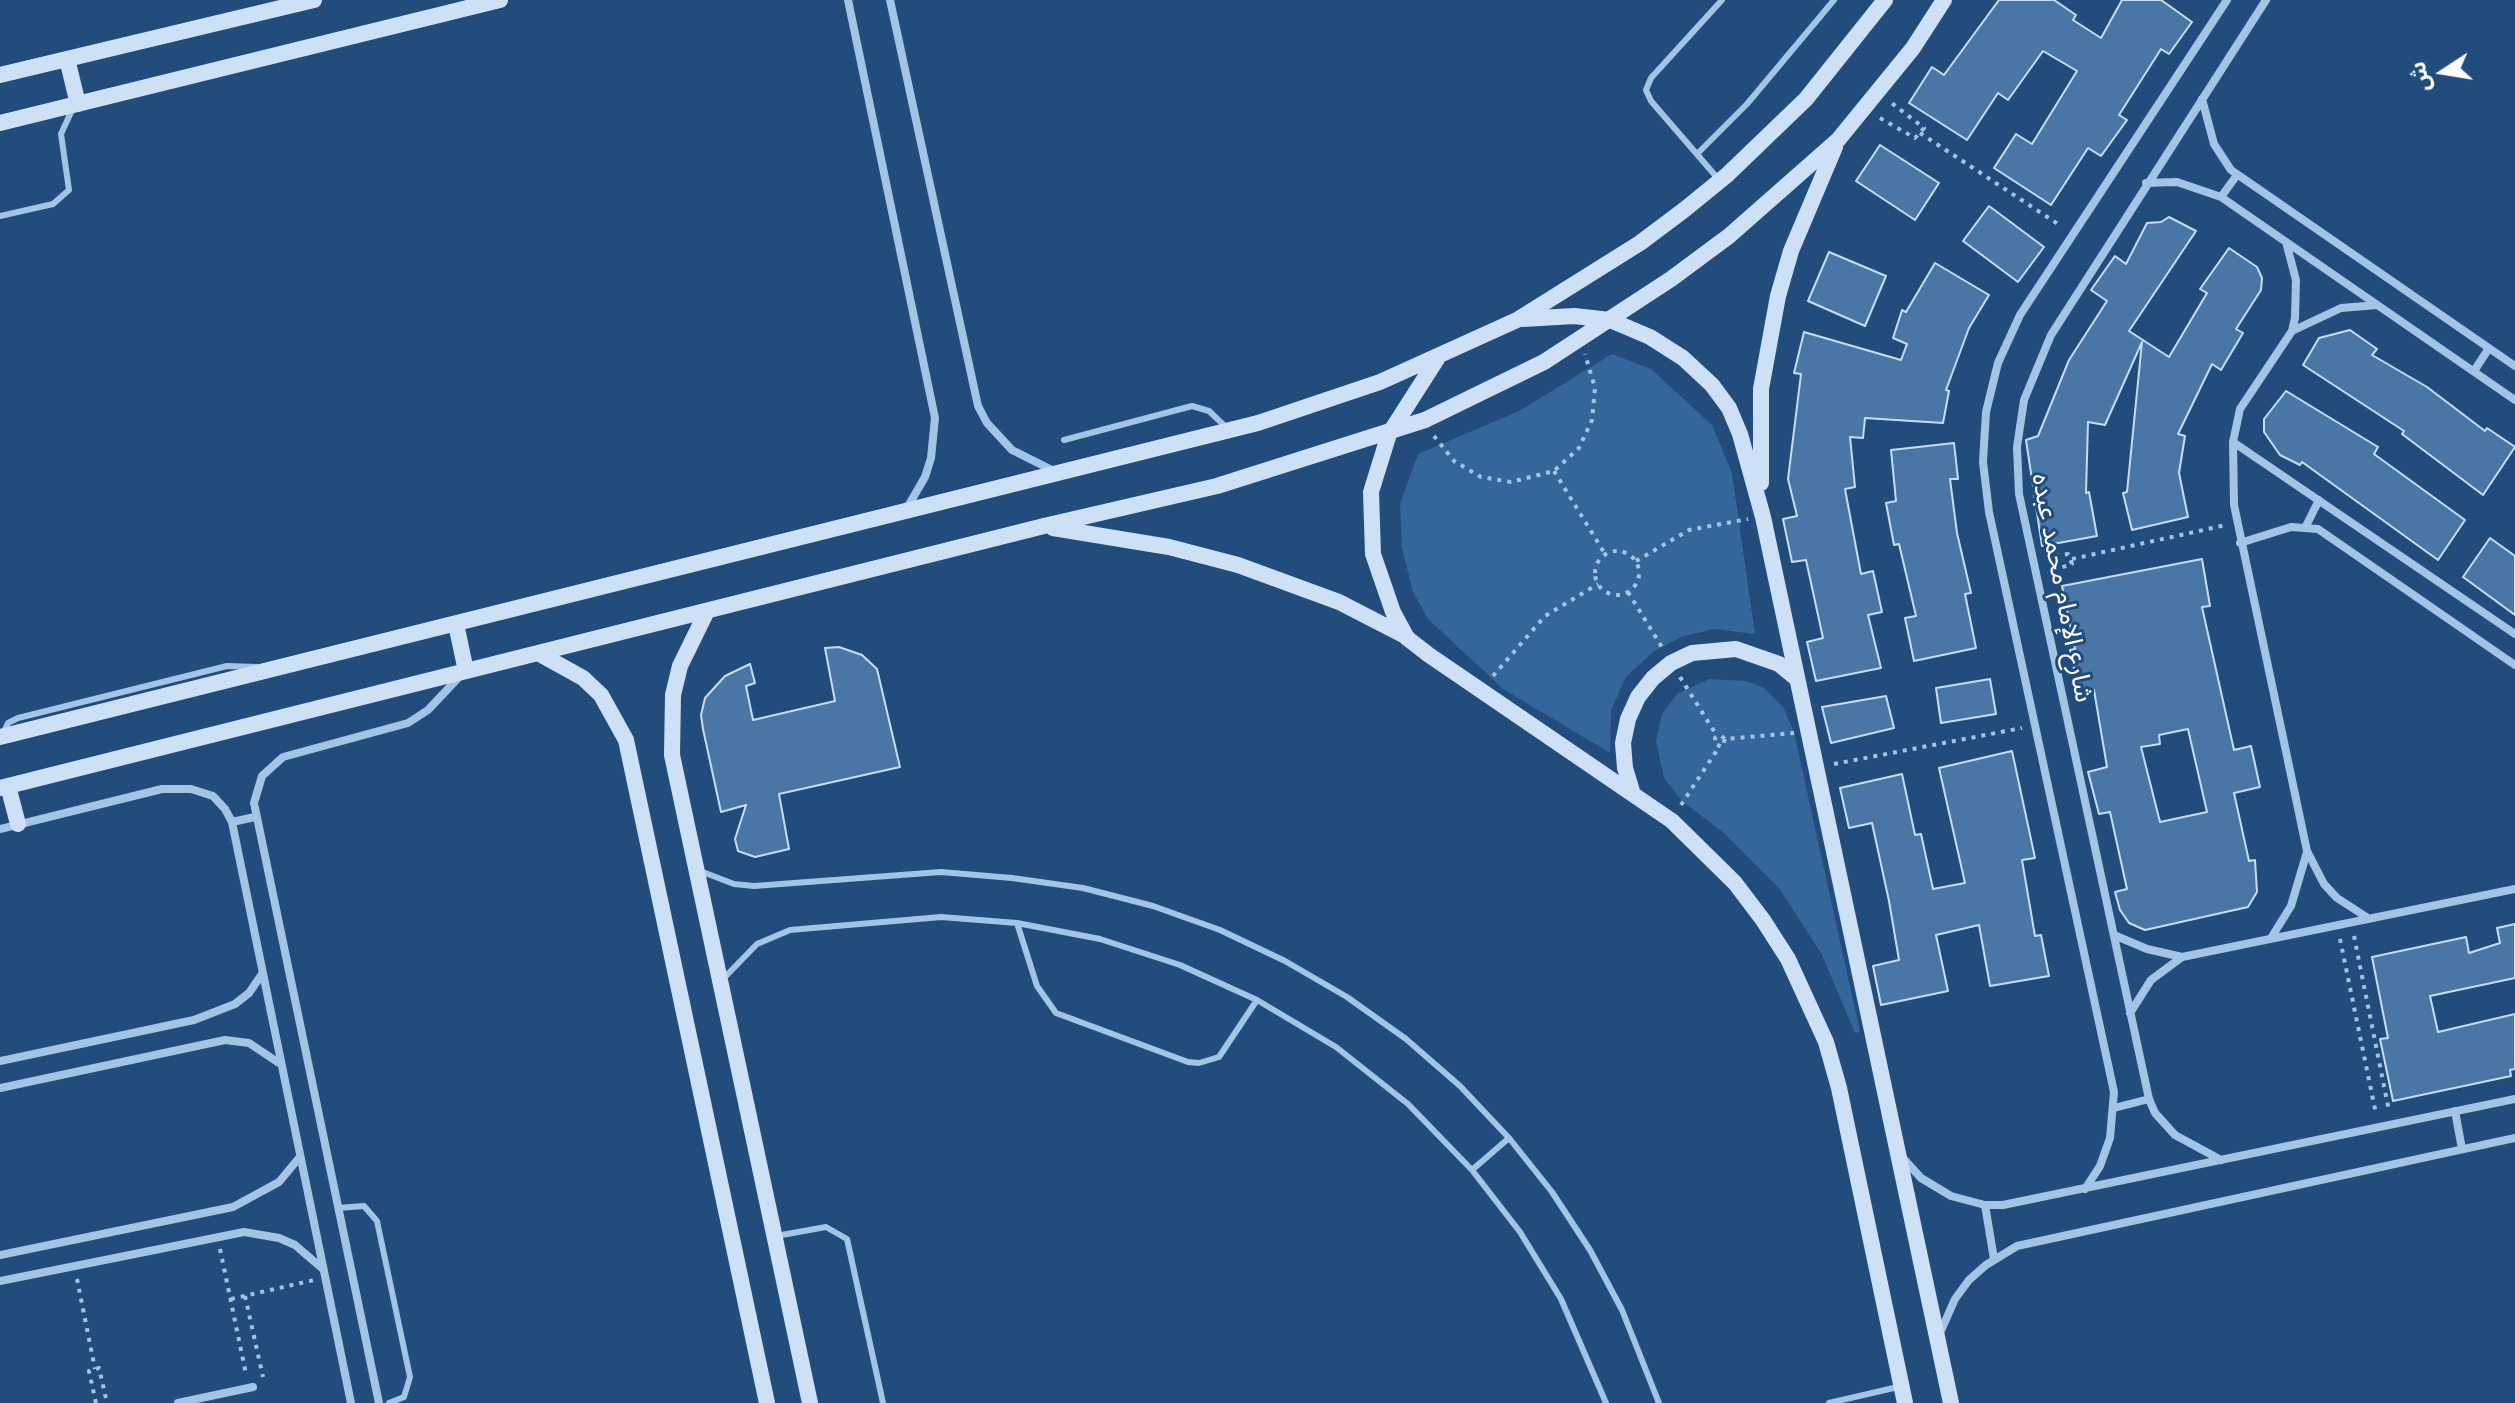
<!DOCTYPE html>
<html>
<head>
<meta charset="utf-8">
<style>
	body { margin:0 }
	#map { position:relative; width:2515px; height:1403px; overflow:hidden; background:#214c7b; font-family:Quicksand,"Noto Sans Arabic",sans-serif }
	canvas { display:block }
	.north { position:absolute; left:2403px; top:32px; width:80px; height:80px; -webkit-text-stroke:6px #214c7b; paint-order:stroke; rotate:258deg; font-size:22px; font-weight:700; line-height:32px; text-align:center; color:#fff }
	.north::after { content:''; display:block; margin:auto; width:28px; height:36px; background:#fff; clip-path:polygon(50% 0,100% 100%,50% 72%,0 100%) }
</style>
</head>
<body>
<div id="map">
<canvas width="2515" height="1403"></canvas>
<div class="north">ش</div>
</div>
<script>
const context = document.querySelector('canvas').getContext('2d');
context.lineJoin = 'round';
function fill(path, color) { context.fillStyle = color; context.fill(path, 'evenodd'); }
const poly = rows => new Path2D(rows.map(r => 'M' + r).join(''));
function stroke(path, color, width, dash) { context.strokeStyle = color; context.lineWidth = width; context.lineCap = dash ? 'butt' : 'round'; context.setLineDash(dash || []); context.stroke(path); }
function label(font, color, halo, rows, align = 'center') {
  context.font = font + ' Quicksand,"Noto Sans Arabic",sans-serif'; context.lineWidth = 6; context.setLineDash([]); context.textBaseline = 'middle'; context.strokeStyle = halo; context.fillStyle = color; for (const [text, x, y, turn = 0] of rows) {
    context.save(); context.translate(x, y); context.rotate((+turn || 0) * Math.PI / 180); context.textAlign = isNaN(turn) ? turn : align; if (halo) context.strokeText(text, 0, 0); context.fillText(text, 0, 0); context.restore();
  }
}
const green = poly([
	[1612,354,1651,369,1712,425,1732,473,1755,634,1714,629,1681,637,1653,652,1626,677,1611,710,1610,753,1503,689,1428,619,1413,592,1402,548,1400,504,1418,454,1519,411],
	[1709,679,1746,681,1764,688,1783,707,1794,732,1860,1032,1855,1033,1822,955,1779,888,1724,833,1682,801,1664,778,1656,741,1662,714,1677,694]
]);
const building = poly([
	[1999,0,2054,0,2076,15,2073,20,2101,38,2122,0,2161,0,2192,22,2169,54,2161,49,2119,115,2127,120,2101,156,2088,148,2051,205,1994,168,2016,134,2032,144,2077,71,2043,51,2008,100,1998,93,1967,140,1909,103,1932,67,1944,75,1999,0],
	[1880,145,1939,183,1915,220,1856,181,1880,145],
	[1989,206,2044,247,2018,282,1963,241,1989,206],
	[2169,217,2196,231,2129,331,2169,357,2207,293,2200,289,2229,248,2257,267,2262,278,2261,290,2236,329,2243,333,2221,370,2212,364,2178,434,2185,436,2179,473,2188,517,2132,530,2123,493,2127,492,2142,342,2105,425,2088,422,2086,493,2089,492,2097,536,2042,546,2026,440,2038,436,2069,360,2107,301,2091,290,2115,256,2126,264,2147,223,2161,222,2169,217],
	[1829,252,1886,276,1865,326,1808,301,1829,252],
	[1935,263,1989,295,1969,328,1946,390,1949,391,1943,423,1865,418,1863,438,1850,437,1855,487,1845,489,1861,574,1873,571,1882,612,1868,615,1881,668,1816,681,1807,642,1823,638,1806,560,1792,562,1783,519,1797,516,1788,479,1801,374,1794,373,1804,332,1901,360,1907,344,1893,338,1902,310,1906,312,1935,263],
	[2350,330,2377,349,2372,355,2427,387,2485,431,2487,428,2515,447,2483,495,2402,434,2404,431,2303,365,2319,338,2350,330],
	[2286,391,2378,447,2374,454,2465,520,2438,560,2302,462,2300,465,2280,455,2264,432,2264,419,2286,391],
	[1954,443,1958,479,1950,479,1957,533,1971,593,1965,594,1976,648,1914,661,1905,618,1916,616,1899,544,1894,545,1886,503,1896,501,1891,450,1954,443],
	[2490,538,2515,556,2515,615,2463,577,2490,538],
	[2202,559,2210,606,2202,607,2234,750,2251,746,2260,787,2234,793,2249,861,2255,860,2257,892,2248,907,2145,930,2129,923,2120,910,2115,892,2127,889,2110,812,2099,814,2088,772,2107,767,2094,690,2079,693,2070,650,2075,649,2062,586,2202,559],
	[2188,729,2207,812,2160,822,2141,747,2160,744,2159,735,2188,729],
	[839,647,862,655,877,669,900,767,779,794,789,849,755,857,738,851,735,839,746,805,721,812,703,729,701,715,705,698,725,676,750,664,755,683,746,686,753,720,835,701,825,648,839,647],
	[1990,679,1996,714,1941,723,1936,688,1990,679],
	[1886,696,1894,728,1831,743,1822,707,1886,696],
	[2012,751,2035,858,2022,860,2035,936,2041,935,2049,976,1990,986,1979,925,1936,935,1948,991,1881,1005,1873,966,1899,960,1889,901,1872,823,1849,828,1840,788,1902,774,1915,835,1921,834,1933,889,1965,883,1939,768,2012,751],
	[2515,924,2515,978,2430,996,2438,1032,2515,1014,2515,1069,2510,1070,2511,1076,2393,1101,2380,1039,2388,1038,2372,957,2466,937,2469,953,2500,943,2497,928,2515,924]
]);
const path = poly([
	[1880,118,1915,138,1924,128,1889,101],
	[1920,133,2061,226],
	[1434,436,1454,461,1481,477,1511,482,1554,471,1579,448,1592,420,1595,388,1585,354],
	[1554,471,1605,554],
	'1595 573a22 22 0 1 1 44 0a22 22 0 1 1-44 0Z',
	[2045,557,2068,554,2072,564,2047,572],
	[2072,559,2226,525],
	[1636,561,1689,530,1748,519],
	[1628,592,1663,649],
	[1493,676,1545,616,1598,584],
	[1680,677,1717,736],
	[1725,739,1722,747,1715,744,1715,738,1720,735,1725,739,1794,733],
	[1834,764,2022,728],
	[1681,805,1719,747],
	[2354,936,2389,1111],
	[2340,939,2376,1114],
	[220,1249,246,1374],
	[77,1279,95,1369],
	[245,1296,263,1377],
	[231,1299,314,1280],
	[96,1403,89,1371,99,1368,107,1403]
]);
const lane = poly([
	[1697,154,1747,104,1834,0],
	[1720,181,1651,101,1646,90,1651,78,1722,0],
	[0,216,53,204,69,190,61,134,72,110],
	[1064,440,1192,406,1209,411,1228,429],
	[3,734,8,723,18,718,227,666,257,667],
	[700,871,734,884,754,886,941,872,1012,878,1083,888,1153,906,1220,930,1285,961,1347,997,1406,1039,1460,1086,1509,1138,1552,1192,1590,1250,1622,1310,1659,1403],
	[1017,923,1037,986,1056,1013,1188,1062,1199,1063,1219,1057,1257,1000],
	[723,979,757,944,790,930,941,917,1017,923,1100,939,1180,965,1257,1000,1336,1047,1408,1104,1472,1170,1520,1232,1561,1299,1606,1403],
	[1472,1170,1509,1138],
	[338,1208,364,1206,377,1221,410,1377,404,1397,389,1403],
	[776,1236,826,1227,847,1239,883,1403],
	[1829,1403,1898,1387]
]);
const street = poly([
	[848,0,935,418,931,458,925,477,907,508],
	[890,0,978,406,987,423,1012,450,1054,471],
	[2202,99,2214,144,2231,170,2515,366],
	[2146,183,2177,182,2221,197,2515,400],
	[2221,197,2237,175],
	[2286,242,2296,280,2295,318,2292,331,2240,409,2233,442,2234,505,2307,851,2324,884,2337,898,2368,918],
	[2292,331,2341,308,2377,305],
	[2474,371,2489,348],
	[2233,442,2515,634],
	[2306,526,2319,500],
	[2240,543,2291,527,2318,529,2515,665],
	[232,822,255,817],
	[0,829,162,789,191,789,213,796,225,809,232,822,351,1403],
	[2114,935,2147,949,2182,957],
	[2271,938,2291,906,2307,852],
	[2130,1013,2151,980,2182,957,2515,889],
	[0,1061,194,1020,235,1004,249,993,262,974],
	[0,1088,225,1040,249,1043,279,1063],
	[2114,1108,2149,1099],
	[2455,1111,2462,1149],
	[1902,1157,1921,1178,1951,1196,1985,1205,2003,1205,2515,1099],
	[2221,1160,2175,1135,2155,1113,2149,1099,2019,494,2017,447,2024,400,2051,335,2266,0],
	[2085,1189,2100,1166,2110,1138,2114,1092,1989,512,1983,462,1986,412,1998,363,2020,315,2227,0],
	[1985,1205,1994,1259],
	[0,1255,233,1207,279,1182,299,1158],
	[0,1281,244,1232,279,1238,295,1245,323,1269],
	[1940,1333,1955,1299,1969,1280,1986,1265,2017,1246,2515,1138],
	[178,1403,253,1387],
	[379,1403,254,803,262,776,283,757,408,723,428,710,461,675]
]);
const secondary = poly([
	[67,59,78,104],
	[0,75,314,0],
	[0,123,500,0],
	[1523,319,1574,316,1610,320,1650,337,1683,358,1712,385,1729,408,1740,434,1763,517,1951,1403],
	[1437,359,1389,434,1371,492,1373,554,1393,612,1407,638,1429,655,1672,821,1735,883,1763,920,1788,959,1826,1042,1839,1088,1905,1403],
	[1761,483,1761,389,1778,296,1791,251,1835,147],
	[1053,528,1169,547,1238,565,1339,602,1407,637],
	[707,611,680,666,673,695,672,755,810,1403],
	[456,624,466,671],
	[538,653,583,678,601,695,626,740,767,1403],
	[0,737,1258,423,1380,382,1517,320,1640,243,1684,210,1727,175,1806,99,1885,0],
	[8,786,18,824],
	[0,788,1044,526,1217,486,1425,420,1544,362,1671,279,1729,236,1838,140,1913,48,1944,0],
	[1632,791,1625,768,1623,743,1628,719,1638,697,1653,678,1671,663,1692,653,1736,649,1779,664,1796,678]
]);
const streetNames = [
	["شارع الإمام محمد عبده",2062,588,79]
];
fill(green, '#346699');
fill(building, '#4a76a5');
stroke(building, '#c7ddf5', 2);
stroke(path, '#a4c4e6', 4, [4, 6]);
stroke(lane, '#a4c4e6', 6);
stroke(street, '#a4c4e6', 8);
stroke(secondary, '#cee0f5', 16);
label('26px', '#fff', '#214c7b', streetNames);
</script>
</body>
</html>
